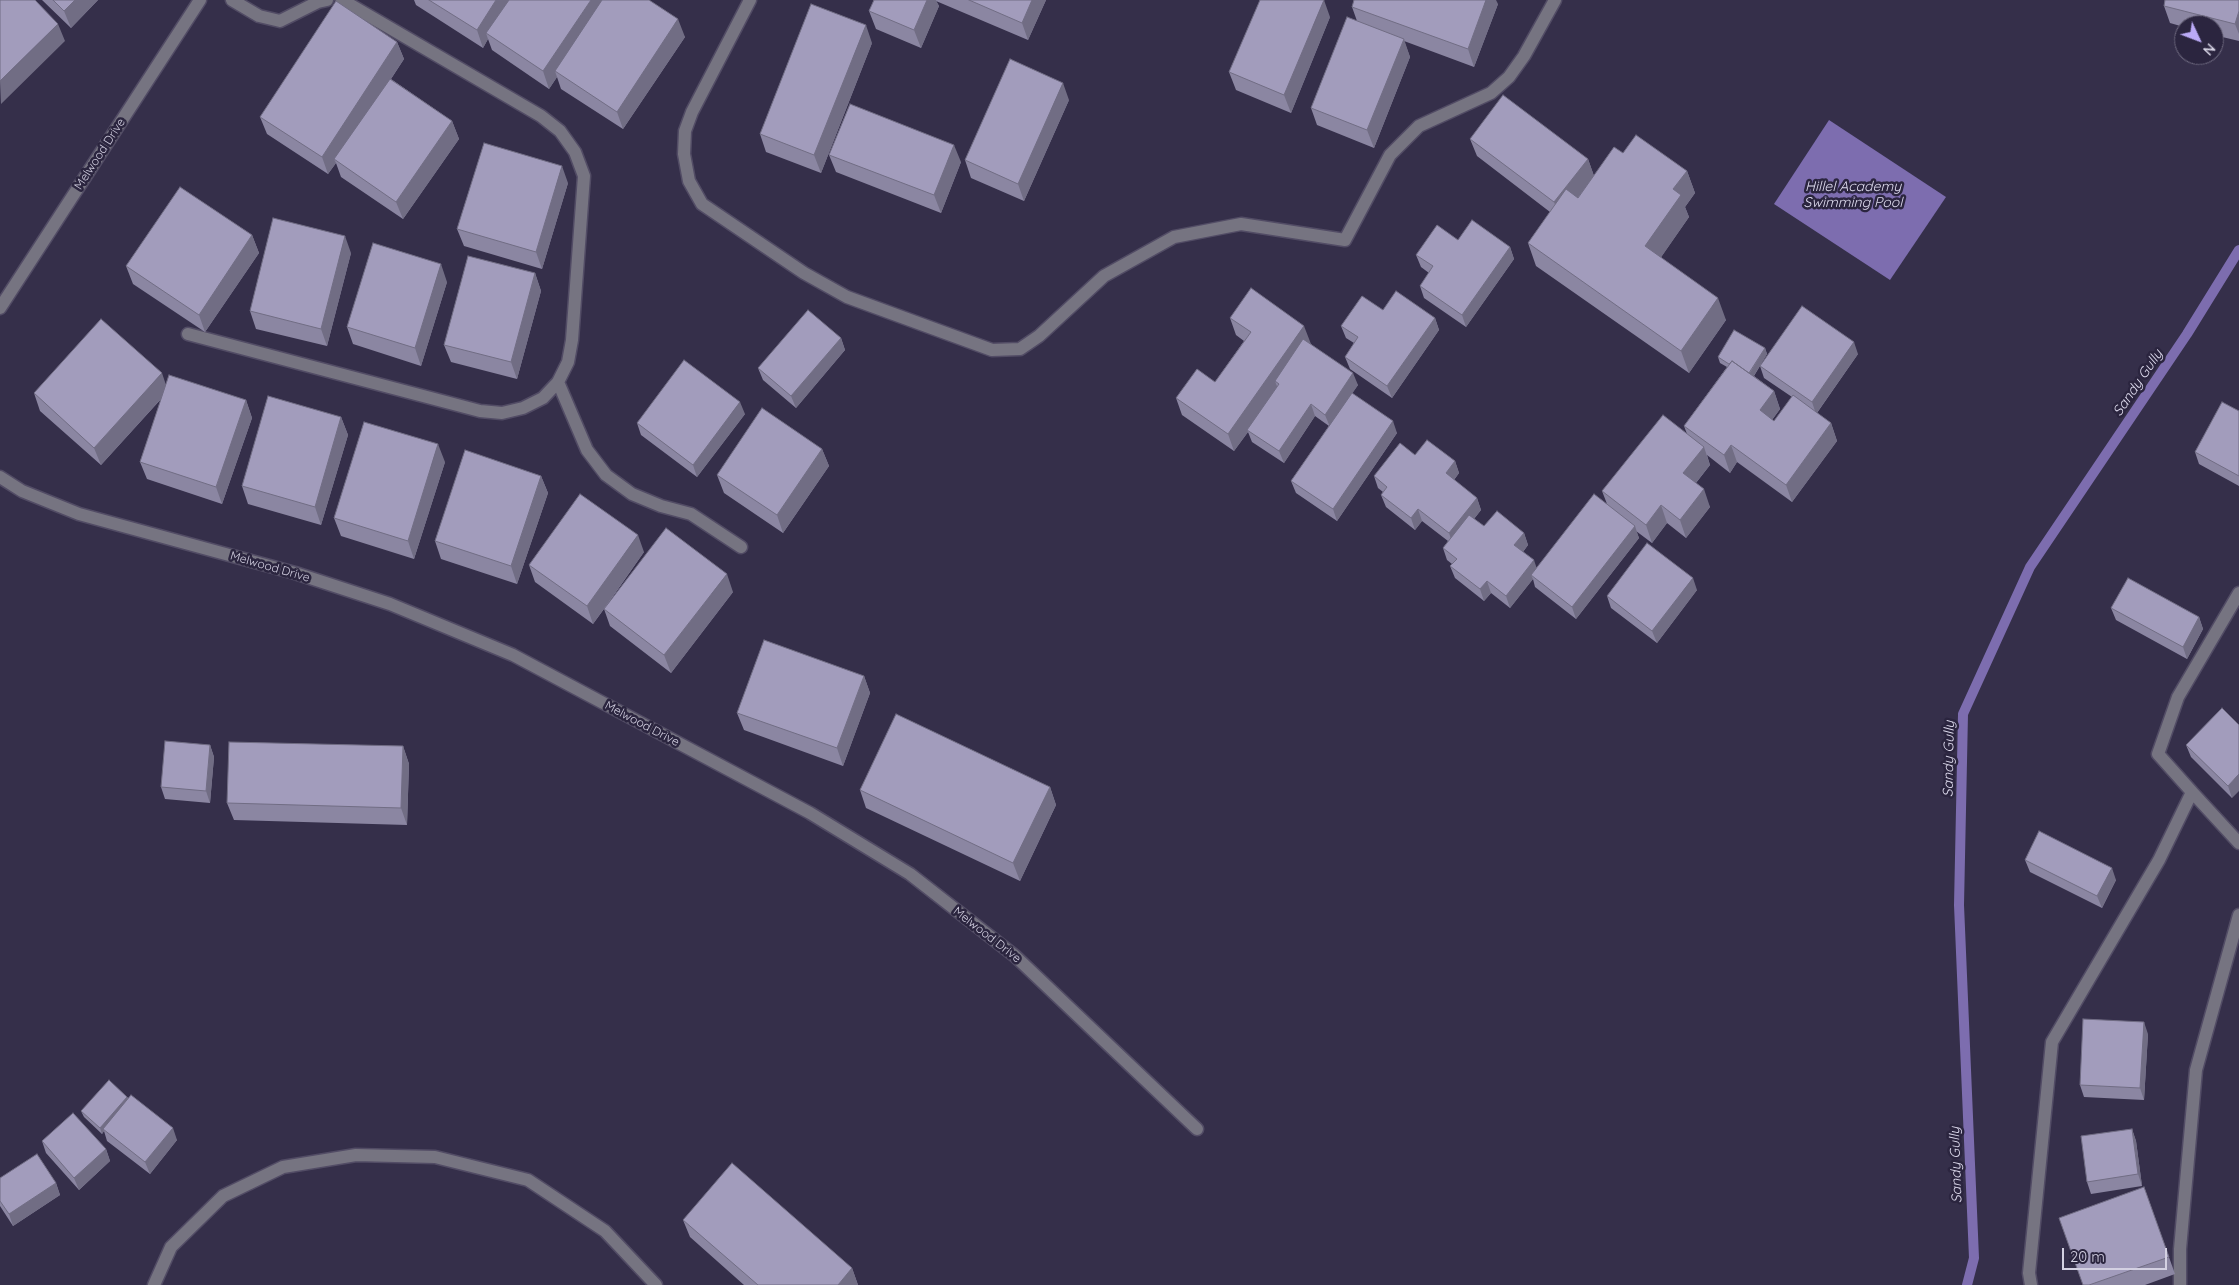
<!DOCTYPE html>
<html>
<head>
<meta charset="utf-8">
<style>
	body { margin:0 }
	#map { position:relative; width:2239px; height:1285px; overflow:hidden; background:#352f4a; font-family:Quicksand,sans-serif }
	canvas { display:block }
	.north { position:absolute; left:2174px; top:15px; width:50px; height:50px; box-sizing:border-box; background:#2b253f; border:1px solid #6f6a80; border-radius:50%; rotate:133deg; font-size:14px; font-weight:700; line-height:20px; text-align:center; color:#d4d1e2 }
	.north::after { content:''; display:block; margin:auto; width:18px; height:22px; background:#bbaaf6; clip-path:polygon(50% 0,100% 100%,50% 72%,0 100%) }
	.scale { position:absolute; left:2062px; top:1248px; width:105px; height:22px; box-sizing:border-box; border:2px solid #d4d1e2; border-top:0; padding-left:6px; font-size:15px; line-height:18px; white-space:nowrap; color:#d4d1e2; -webkit-text-stroke:4px #2b253f; paint-order:stroke }
</style>
</head>
<body>
<div id="map">
<canvas width="2239" height="1285"></canvas>
<div class="north">N</div>
<div class="scale">20 m</div>
</div>
<script>
const context = document.querySelector('canvas').getContext('2d');
context.lineJoin = 'round';
function fill(path, color) { context.fillStyle = color; context.fill(path, 'evenodd'); }
const poly = rows => new Path2D(rows.map(r => 'M' + r).join(''));
function stroke(path, color, width, dash) { context.strokeStyle = color; context.lineWidth = width; context.lineCap = dash ? 'butt' : 'round'; context.setLineDash(dash || []); context.stroke(path); }
function label(font, color, halo, rows, align = 'center') {
  context.font = font + ' Quicksand,sans-serif'; context.lineWidth = 5; context.setLineDash([]); context.textBaseline = 'middle'; context.strokeStyle = halo; context.fillStyle = color; for (const [text, x, y, turn = 0] of rows) {
    context.save(); context.translate(x, y); context.rotate((+turn || 0) * Math.PI / 180); context.textAlign = isNaN(turn) ? turn : align; if (halo) context.strokeText(text, 0, 0); context.fillText(text, 0, 0); context.restore();
  }
}
const water = poly([
	[1829,120,1946,197,1890,280,1774,204]
]);
const stream = poly([
	[1967,1285,1974,1258,1959,905,1963,714,2030,567,2187,334,2239,250]
]);
const minor = poly([
	[232,0,259,16,280,21,318,2,327,0],
	[750,0,692,112,685,131,684,154,689,181,702,204,804,273,847,297,992,350,1020,349,1039,336,1104,276,1174,237,1241,224,1345,240,1390,155,1419,126,1491,93,1509,77,1524,56,1555,0],
	[0,308,200,0],
	[188,334,480,411,502,413,523,408,543,398,558,382,568,362,572,340,584,176,575,152,560,131,541,116,342,0],
	[558,382,587,450,606,475,632,494,661,506,691,514,741,547],
	[0,477,22,491,79,514,295,573,390,604,513,655,810,813,910,874,1015,956,1197,1129],
	[2192,792,2158,754,2178,697,2239,593],
	[154,1285,171,1247,223,1196,283,1167,356,1155,435,1157,528,1180,605,1231,656,1285],
	[2031,1285,2029,1273,2052,1042,2159,860,2192,792,2239,843],
	[2180,1285,2180,1249,2196,1070,2239,915]
]);
const wall = poly([
	[42,0,98,0,71,28],
	[414,0,649,0,685,37,623,129,561,89,557,77,549,89,492,50,488,39,483,48,416,5],
	[874,0,1046,0,1028,40,936,1,939,6,921,48,876,29,869,11],
	[2239,0,2239,41,2214,35,2214,25,2184,25,2184,27,2170,23,2164,6],
	[1498,4,1474,67,1404,41,1410,57,1374,148,1317,125,1311,108,1357,21,1352,7],
	[1330,17,1291,113,1236,90,1229,72],
	[397,42,404,59,391,79,452,121,459,139,403,219,341,177,336,163,328,174,267,134,260,117],
	[872,43,821,173,766,152,760,134],
	[1069,100,1024,201,971,178,965,160],
	[1470,139,1588,159,1594,176,1623,153,1687,171,1695,193,1685,207,1689,217,1661,257,1726,320,1689,373,1536,266,1528,243,1550,212,1477,156],
	[829,155,961,162,941,213,836,172],
	[568,183,542,269,464,246,457,229],
	[252,235,259,253,205,332,133,284,126,266],
	[1458,240,1510,247,1514,259,1466,327,1424,298,1420,286,1429,273,1421,267,1416,255],
	[351,253,327,346,256,329,250,311],
	[535,273,541,291,517,379,451,362,444,345],
	[447,282,421,366,353,344,347,327],
	[1230,318,1311,344,1358,385,1352,393,1397,433,1337,521,1296,493,1291,481,1329,426,1315,416,1284,463,1252,442,1248,432,1234,451,1182,415,1176,398,1215,382,1244,341,1236,335],
	[1435,318,1439,330,1392,398,1350,369,1345,357,1354,343,1346,338,1341,326],
	[841,338,845,350,796,408,763,380,758,368],
	[1765,348,1767,354,1761,364,1858,354,1817,413,1831,423,1837,441,1792,502,1737,462,1730,473,1707,455,1710,465,1696,483,1710,507,1686,538,1667,523,1652,543,1636,531,1639,538,1576,619,1535,587,1533,579,1510,608,1491,593,1484,601,1455,578,1450,566,1452,564,1447,560,1443,548,1448,541,1422,521,1415,530,1386,507,1381,495,1383,492,1378,488,1374,476,1415,455,1455,461,1459,473,1454,480,1477,498,1481,510,1474,519,1484,526,1524,533,1528,545,1523,552,1536,568,1607,504,1602,491,1687,434,1684,426,1727,367,1720,363,1718,357],
	[1760,366,1764,378,1792,397,1774,421,1772,420,1780,409,1774,391,1754,376],
	[166,385,246,400,252,418,222,504,147,479,140,462,162,398,101,465,40,411,34,393],
	[2239,411,2239,486,2199,464,2195,452],
	[745,414,697,477,641,435,637,423],
	[341,417,348,435,321,525,248,504,242,486],
	[822,449,829,466,783,533,724,493,717,475],
	[445,462,414,559,341,536,334,518],
	[541,476,548,493,517,584,441,559,435,541],
	[644,552,607,605,733,592,671,673,610,626,604,609,593,624,535,582,529,565],
	[1697,590,1657,643,1611,608,1607,596],
	[2111,608,2199,617,2203,629,2187,659,2116,620],
	[864,676,870,693,843,766,744,730,737,713],
	[2239,725,2232,798,2191,757,2186,745],
	[210,745,214,757,210,803,165,799,161,787],
	[403,746,409,764,407,825,234,820,227,803],
	[1050,787,1056,805,1020,881,866,808,860,790],
	[2025,860,2116,880,2102,908,2030,872],
	[2148,1034,2144,1100,2084,1097,2080,1085],
	[127,1097,177,1140,150,1174,107,1141,104,1131,102,1134,84,1117,81,1111],
	[2132,1129,2136,1141,2142,1186,2091,1194,2087,1182],
	[42,1141,106,1149,110,1161,79,1190,46,1153],
	[0,1178,56,1183,60,1195,13,1226,0,1206],
	[2144,1187,2175,1274,2145,1285,2083,1285],
	[683,1220,852,1268,858,1285,744,1285,690,1237]
]);
const shadedWall = poly([
	[75,0,98,0,71,28,64,11],
	[496,0,513,0,486,33,488,39,483,48,477,30],
	[591,0,610,0,555,71,557,77,549,89,543,71],
	[927,0,936,0,939,6,921,48,914,30],
	[1032,0,1046,0,1028,40,1022,23],
	[1324,0,1330,17,1291,113,1284,95],
	[1486,0,1496,0,1498,4,1474,67,1468,49],
	[2239,11,2239,34,2235,24],
	[678,19,685,37,623,129,617,112],
	[58,24,65,41,1,104,0,81],
	[866,25,872,43,821,173,814,155],
	[1404,39,1410,57,1374,148,1367,130],
	[397,42,404,59,337,161,334,159,336,163,328,174,322,157],
	[1063,83,1069,100,1024,201,1018,184],
	[452,121,459,139,403,219,396,202],
	[954,145,961,162,941,213,934,195],
	[1588,159,1594,176,1561,220,1554,202],
	[562,166,568,183,542,269,536,252],
	[1687,171,1695,193,1685,207,1689,217,1653,269,1645,246,1673,189],
	[252,235,259,253,205,332,199,315],
	[345,236,351,253,327,346,321,329],
	[1510,247,1514,259,1466,327,1462,315],
	[441,264,447,282,421,366,415,348],
	[535,273,541,291,517,379,511,362],
	[1718,298,1726,320,1689,373,1681,351],
	[1435,318,1439,330,1392,398,1387,386],
	[1304,326,1311,344,1279,384,1275,381,1278,389,1247,430,1248,432,1234,451,1228,434],
	[841,338,845,350,796,408,791,396],
	[1854,342,1858,354,1816,414,1812,402],
	[1765,348,1767,354,1750,382,1748,376],
	[162,373,168,391,101,465,94,448],
	[1353,373,1358,385,1330,427,1325,415],
	[1774,391,1780,409,1766,428,1760,410],
	[246,400,252,418,222,504,216,487],
	[740,402,745,414,697,477,693,465],
	[1311,404,1315,416,1284,463,1279,451],
	[341,417,348,435,321,525,315,507],
	[1393,421,1397,433,1337,521,1333,509],
	[1831,423,1837,441,1792,502,1786,485],
	[438,444,445,462,414,559,408,541],
	[1731,445,1737,462,1730,473,1724,455],
	[1704,447,1710,465,1690,490,1683,473],
	[822,449,829,466,783,533,777,515],
	[1455,461,1459,473,1450,485,1446,473],
	[541,476,548,493,517,584,511,566],
	[1704,489,1710,507,1686,538,1680,520],
	[1477,498,1481,510,1453,545,1449,533],
	[1661,505,1667,523,1652,543,1646,525],
	[1418,509,1422,521,1415,530,1411,518],
	[1635,526,1639,538,1576,619,1572,607],
	[1524,533,1528,545,1519,557,1514,545],
	[638,535,644,552,593,624,587,606],
	[1534,560,1538,572,1531,575,1533,579,1510,608,1506,596],
	[727,574,733,592,671,673,664,655],
	[1693,578,1697,590,1657,643,1652,631],
	[1487,581,1491,593,1484,601,1480,589],
	[2199,617,2203,629,2187,659,2183,647],
	[864,676,870,693,843,766,837,748],
	[210,745,214,757,210,803,206,791],
	[403,746,409,764,407,825,401,808],
	[2239,774,2239,791,2232,798,2228,786],
	[1050,787,1056,805,1020,881,1013,863],
	[2112,868,2116,880,2102,908,2097,896],
	[2144,1022,2148,1034,2144,1100,2140,1088],
	[127,1097,130,1103,103,1129,104,1131,102,1134,100,1128],
	[173,1128,177,1140,150,1174,145,1162],
	[2132,1129,2136,1141,2142,1186,2138,1174],
	[106,1149,110,1161,79,1190,74,1178],
	[56,1183,60,1195,13,1226,9,1214],
	[852,1268,858,1285,838,1285]
]);
const building = poly([
	[0,0,35,0,58,24,0,81,0,0],
	[53,0,75,0,64,11,53,0],
	[429,0,496,0,477,30,429,0],
	[509,0,591,0,543,71,486,33,509,0],
	[602,0,649,0,678,19,617,112,555,71,602,0],
	[874,0,927,0,914,30,869,11,874,0],
	[969,0,1032,0,1022,23,969,0],
	[1260,0,1324,0,1284,95,1229,72,1260,0],
	[1354,0,1486,0,1468,49,1352,7,1354,0],
	[2165,0,2239,0,2239,11,2235,24,2164,6,2165,0],
	[336,1,397,42,322,157,260,117,336,1],
	[811,4,866,25,814,155,760,134,811,4],
	[1347,17,1404,39,1367,130,1311,108,1347,17],
	[1010,59,1063,83,1018,184,965,160,1010,59],
	[390,79,452,121,396,202,334,159,390,79],
	[1503,95,1588,159,1554,202,1470,139,1503,95],
	[850,104,954,145,934,195,829,155,850,104],
	[1636,135,1687,171,1673,189,1681,195,1645,246,1718,298,1681,351,1528,243,1566,189,1578,198,1614,147,1623,153,1636,135],
	[484,143,562,166,536,252,457,229,484,143],
	[180,187,252,235,199,315,126,266,180,187],
	[273,218,345,236,321,329,250,311,273,218],
	[1472,220,1510,247,1462,315,1420,286,1433,266,1416,255,1437,225,1458,240,1472,220],
	[373,243,441,264,415,348,347,327,373,243],
	[468,256,535,273,511,362,444,345,468,256],
	[1251,288,1304,326,1228,434,1176,398,1197,369,1215,382,1251,332,1230,318,1251,288],
	[1396,291,1435,318,1387,386,1345,357,1358,337,1341,326,1362,296,1383,310,1396,291],
	[1802,306,1854,342,1812,402,1760,366,1802,306],
	[808,310,841,338,791,396,758,368,808,310],
	[101,319,162,373,94,448,34,393,101,319],
	[1734,330,1765,348,1749,373,1732,361,1729,364,1718,357,1734,330],
	[1303,339,1353,373,1325,415,1311,404,1279,451,1247,430,1279,384,1275,381,1303,339],
	[684,360,740,402,693,465,637,423,684,360],
	[1732,361,1774,391,1760,410,1774,421,1793,395,1831,423,1786,485,1731,445,1724,455,1684,426,1732,361],
	[169,375,246,400,216,487,140,462,169,375],
	[1352,393,1393,421,1333,509,1291,481,1352,393],
	[268,396,341,417,315,507,242,486,268,396],
	[2222,402,2239,411,2239,476,2195,452,2222,402],
	[762,408,822,449,777,515,717,475,762,408],
	[1663,415,1704,447,1683,473,1704,489,1680,520,1661,505,1646,525,1602,491,1663,415],
	[364,422,438,444,408,541,334,518,364,422],
	[1427,440,1455,461,1446,473,1477,498,1449,533,1418,509,1411,518,1381,495,1387,487,1374,476,1400,443,1415,455,1427,440],
	[465,450,541,476,511,566,435,541,465,450],
	[580,494,638,535,587,606,529,565,580,494],
	[1594,494,1635,526,1572,607,1531,575,1594,494],
	[1497,511,1524,533,1514,545,1534,560,1506,596,1487,581,1480,589,1450,566,1457,559,1443,548,1469,515,1484,526,1497,511],
	[666,528,727,574,664,655,604,609,666,528],
	[1647,543,1693,578,1652,631,1607,596,1647,543],
	[2128,578,2199,617,2183,647,2111,608,2128,578],
	[764,640,864,676,837,748,737,713,764,640],
	[2222,708,2239,725,2239,774,2228,786,2186,745,2222,708],
	[896,714,1050,787,1013,863,860,790,896,714],
	[165,741,210,745,206,791,161,787,165,741],
	[229,742,403,746,401,808,227,803,229,742],
	[2039,831,2112,868,2097,896,2025,860,2039,831],
	[2083,1019,2144,1022,2140,1088,2080,1085,2083,1019],
	[109,1080,127,1097,100,1128,81,1111,109,1080],
	[131,1095,173,1128,145,1162,103,1129,131,1095],
	[73,1113,106,1149,74,1178,42,1141,73,1113],
	[2132,1129,2138,1174,2087,1182,2081,1136,2132,1129],
	[37,1154,56,1183,9,1214,0,1201,0,1178,37,1154],
	[732,1163,852,1268,838,1285,758,1285,683,1220,732,1163],
	[2144,1187,2169,1257,2089,1285,2083,1285,2059,1218,2144,1187]
]);
const streetNames = [
	["Melwood Drive",100,154,-57],
	["Melwood Drive",270,567,16],
	["Melwood Drive",642,724,28],
	["Melwood Drive",987,935,38]
];
const waterNames = [
	["Hillel Academy",1853,187],
	["Swimming Pool",1853,203],
	["Sandy Gully",2138,383,-56],
	["Sandy Gully",1949,759,-89],
	["Sandy Gully",1956,1165,-92]
];
fill(water, '#7d6daf');
stroke(stream, '#7d6daf', 10);
stroke(minor, '#524c65', 15);
stroke(minor, '#767481', 12);
fill(wall, '#8b86a2');
fill(shadedWall, '#716d84');
fill(building, '#a29cbc');
stroke(building, '#716d84', 1);
label('12px', '#d4d1e2', '#2b253f', streetNames);
label('italic 14px', '#dfdcef', '#2b253f', waterNames);
</script>
</body>
</html>
